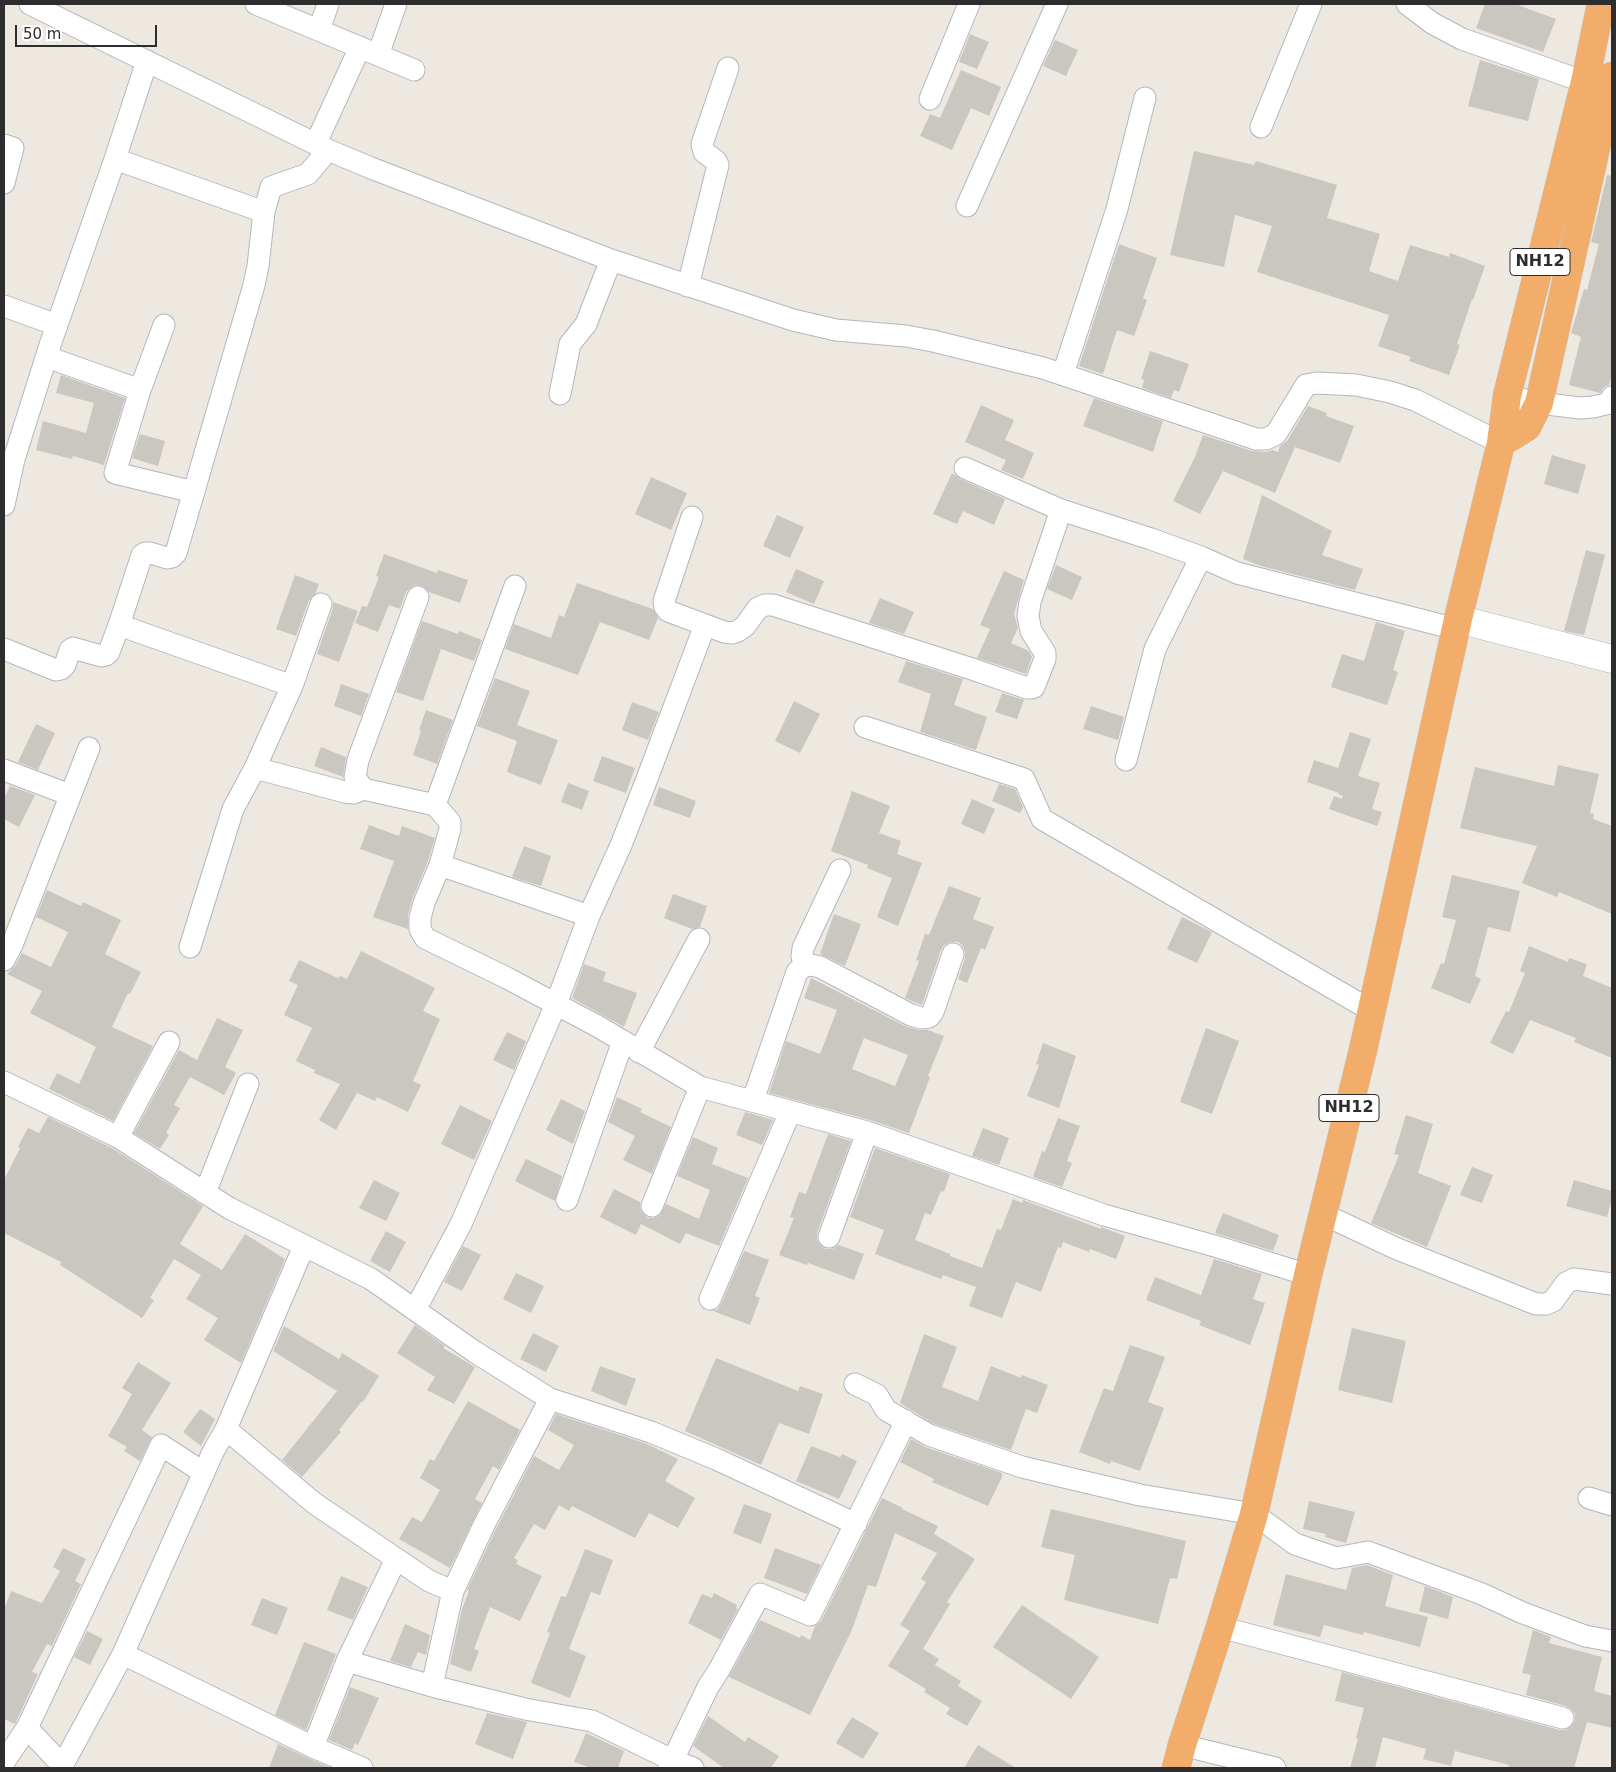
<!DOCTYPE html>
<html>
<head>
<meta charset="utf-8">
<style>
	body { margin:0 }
	#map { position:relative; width:1616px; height:1772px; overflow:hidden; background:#ede9e1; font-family:"DejaVu Sans",sans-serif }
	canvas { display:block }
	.frame { position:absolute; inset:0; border:5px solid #2d2d2d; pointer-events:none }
	.scale { position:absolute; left:15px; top:25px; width:142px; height:22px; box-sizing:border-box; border:2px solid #2d2d2d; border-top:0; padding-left:6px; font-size:15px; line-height:18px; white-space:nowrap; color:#2d2d2d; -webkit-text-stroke:4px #fff; paint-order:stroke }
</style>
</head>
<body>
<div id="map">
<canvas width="1616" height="1772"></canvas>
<div class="frame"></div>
<div class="scale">50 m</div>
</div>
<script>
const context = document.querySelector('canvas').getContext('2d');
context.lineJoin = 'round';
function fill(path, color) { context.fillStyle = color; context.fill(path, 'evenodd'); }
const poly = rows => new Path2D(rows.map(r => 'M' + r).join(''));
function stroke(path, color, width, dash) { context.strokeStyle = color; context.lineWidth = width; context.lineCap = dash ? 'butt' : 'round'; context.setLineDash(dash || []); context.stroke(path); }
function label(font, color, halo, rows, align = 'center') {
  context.font = font + ' "DejaVu Sans",sans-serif'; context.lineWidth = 4; context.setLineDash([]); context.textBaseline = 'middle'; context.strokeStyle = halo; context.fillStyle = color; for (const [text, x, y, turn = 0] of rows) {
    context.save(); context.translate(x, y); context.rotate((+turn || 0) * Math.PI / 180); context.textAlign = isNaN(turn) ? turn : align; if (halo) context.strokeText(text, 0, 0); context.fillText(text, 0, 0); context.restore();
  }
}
const building = poly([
	[1485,4,1515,4,1556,19,1543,52,1476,28],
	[970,34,989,42,977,69,959,62],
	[1055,40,1078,50,1066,76,1043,66],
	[1480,60,1539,79,1528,121,1468,106],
	[961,70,1001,87,989,116,971,108,952,150,920,136,930,114,940,118],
	[1194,151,1254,165,1256,161,1337,185,1327,218,1380,234,1369,271,1398,281,1410,245,1449,257,1450,253,1485,266,1473,300,1472,299,1457,344,1460,345,1449,375,1409,361,1411,357,1378,346,1389,315,1257,272,1272,226,1235,215,1224,267,1170,255],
	[1607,175,1612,176,1612,374,1609,385,1604,387,1600,393,1569,385,1581,337,1571,333,1584,289,1587,290,1599,244,1591,242],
	[1119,244,1157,258,1143,298,1147,300,1134,336,1117,330,1103,374,1079,366],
	[1150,351,1189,364,1179,392,1174,390,1171,398,1142,388,1144,380,1141,379],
	[61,375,125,398,104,465,73,456,72,459,36,450,43,421,86,433,94,403,56,393],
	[1094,398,1163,421,1153,452,1083,426],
	[981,405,1014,420,1005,440,1034,453,1023,479,1001,470,1006,460,965,442],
	[1308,406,1327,413,1326,416,1354,426,1340,463,1295,447,1275,493,1223,471,1200,514,1173,501,1195,457,1203,435,1252,451,1266,452,1273,450,1278,452,1280,446,1287,441],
	[140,434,165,441,158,466,132,458],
	[1552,455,1586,465,1578,494,1544,484],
	[952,473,960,479,1005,499,994,525,963,511,957,524,933,514],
	[651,477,687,493,671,530,635,514],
	[1262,495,1332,531,1322,555,1363,569,1355,590,1261,566,1243,559],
	[777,515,804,527,790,558,763,546],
	[1586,550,1605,555,1584,635,1564,631],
	[384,554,437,573,438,570,468,580,460,603,429,592,423,586,415,585,410,588,406,592,400,609,389,605,378,632,355,623,362,606,367,607,379,577,376,576],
	[1056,565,1082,577,1072,600,1047,589],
	[796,569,824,581,814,604,786,592],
	[1004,571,1024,580,1014,614,1018,628,1011,643,1029,651,1032,657,1026,674,977,658,990,629,980,625],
	[295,575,319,584,315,594,309,600,296,636,276,629],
	[577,583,653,609,658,618,649,640,600,622,578,675,505,649,514,624,551,638,559,615,564,617],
	[880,598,914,612,904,634,869,623],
	[333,602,358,611,339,662,317,654,333,608],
	[422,621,458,634,459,631,482,640,474,661,441,649,423,701,396,692],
	[1376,622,1405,631,1393,670,1398,672,1387,705,1331,687,1342,654,1364,661],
	[906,661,963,679,954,705,987,717,976,750,920,732,931,694,898,682],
	[495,678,530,691,517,725,558,740,541,785,507,772,517,741,477,726],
	[341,684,369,694,361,716,334,706],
	[1002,693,1024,700,1017,719,995,712],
	[794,701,820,714,800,753,775,741],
	[632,702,659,712,648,740,622,730],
	[1091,706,1124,717,1118,740,1083,729],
	[426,710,453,720,437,764,413,755,421,731,419,730],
	[36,724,55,733,38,770,18,762],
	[1350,732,1371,739,1358,776,1380,783,1372,809,1382,812,1377,826,1329,809,1334,796,1342,799,1343,796,1338,794,1339,793,1307,782,1314,760,1338,768],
	[321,747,346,757,343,777,314,766],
	[602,756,635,768,626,793,593,781],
	[1558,765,1599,774,1590,813,1594,814,1593,819,1612,826,1612,914,1559,892,1557,897,1522,883,1537,846,1460,828,1475,767,1554,786],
	[568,783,589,791,582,810,561,802],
	[999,784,1015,789,1023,807,1020,813,992,801],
	[10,786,35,795,19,827,4,819,4,798],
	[659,787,696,801,690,818,653,805],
	[852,791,890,806,879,833,901,841,897,854,922,863,898,926,877,917,892,878,867,868,868,865,831,851],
	[972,799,995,809,984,834,961,824],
	[369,825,399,836,402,826,435,838,428,861,412,900,408,915,408,929,373,917,394,861,360,849],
	[524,846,551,856,541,886,512,877],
	[1452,875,1520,891,1510,932,1488,927,1475,976,1481,979,1470,1004,1431,988,1441,963,1444,964,1456,920,1442,917],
	[949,886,981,898,973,919,994,927,985,950,981,948,967,983,958,979,965,958,965,952,963,946,958,942,951,942,944,945,941,950,922,1005,905,998,919,961,916,960,925,934,929,935],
	[47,890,81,906,83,902,121,920,105,954,141,972,130,994,128,993,112,1027,153,1046,113,1121,49,1089,57,1073,79,1084,96,1047,30,1013,42,991,7,974,15,966,22,953,51,967,68,932,36,917],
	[673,894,707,906,700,927,692,929,664,918],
	[834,914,861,924,845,966,820,954],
	[1182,917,1212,932,1197,963,1167,949],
	[1529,946,1568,962,1569,958,1587,964,1583,976,1612,988,1612,1058,1574,1042,1576,1038,1530,1020,1513,1054,1490,1043,1506,1011,1509,1012,1525,973,1520,971],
	[361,951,435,988,423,1011,440,1019,413,1081,421,1085,408,1112,377,1097,375,1101,357,1093,336,1130,319,1120,340,1084,314,1073,315,1070,296,1061,312,1028,284,1015,298,985,289,981,299,960,338,978,340,976,347,979],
	[584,964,606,972,603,981,637,993,624,1027,572,998],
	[811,978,905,1026,919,1030,928,1030,944,1036,928,1076,930,1077,909,1133,870,1120,769,1093,786,1041,820,1054,837,1010,804,998],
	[864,1038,908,1055,895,1086,852,1069],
	[217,1018,243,1030,225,1067,236,1073,224,1095,190,1077,174,1105,180,1108,166,1133,169,1135,160,1149,134,1133,179,1050,197,1060],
	[1206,1028,1239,1041,1212,1114,1180,1102],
	[507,1032,526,1041,514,1070,493,1060],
	[1043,1043,1076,1056,1059,1108,1027,1096,1039,1065,1036,1064],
	[617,1097,642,1109,640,1112,671,1127,652,1174,623,1160,635,1136,608,1122],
	[561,1099,585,1111,573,1144,546,1130],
	[460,1105,492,1121,474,1160,441,1144],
	[745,1112,773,1120,762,1145,736,1135],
	[1406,1115,1433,1124,1418,1173,1451,1186,1427,1247,1371,1223,1399,1155,1394,1154],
	[48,1117,112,1148,203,1206,180,1244,222,1270,245,1234,285,1259,241,1363,204,1340,218,1318,186,1299,201,1275,174,1259,150,1298,154,1300,142,1318,60,1265,61,1262,4,1233,4,1180,20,1148,18,1147,28,1128,39,1133],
	[1058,1118,1080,1126,1067,1161,1072,1163,1062,1187,1033,1177,1042,1151,1045,1152],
	[983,1128,1009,1138,999,1165,972,1156],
	[828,1134,851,1141,817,1233,817,1240,820,1245,825,1249,832,1249,839,1245,864,1254,854,1280,808,1263,807,1265,779,1255,794,1218,790,1217,799,1192,806,1194],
	[693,1137,718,1148,712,1164,748,1178,719,1246,686,1233,680,1244,641,1224,636,1235,600,1217,614,1189,640,1202,640,1208,642,1213,648,1218,653,1218,659,1216,666,1204,699,1219,710,1190,677,1176],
	[875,1148,950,1174,944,1192,941,1191,931,1215,925,1213,915,1240,950,1254,950,1256,982,1268,997,1229,1001,1230,1013,1199,1022,1203,1023,1200,1101,1229,1101,1227,1125,1236,1116,1259,1090,1249,1089,1252,1063,1242,1061,1248,1058,1247,1041,1292,1016,1282,1002,1318,969,1306,976,1287,943,1275,941,1279,875,1254,884,1230,850,1217],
	[526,1159,562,1176,555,1201,515,1181],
	[1472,1167,1493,1175,1482,1203,1460,1195],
	[374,1180,400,1193,386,1221,359,1208],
	[1574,1180,1612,1191,1612,1198,1607,1217,1566,1206],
	[1223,1213,1279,1235,1273,1251,1215,1233],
	[386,1231,406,1242,390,1272,370,1261],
	[463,1246,481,1255,462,1291,444,1282],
	[744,1251,769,1260,755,1296,760,1298,750,1325,713,1311,718,1309,721,1304],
	[1214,1259,1262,1274,1253,1299,1265,1303,1250,1345,1199,1325,1201,1321,1146,1300,1155,1277,1201,1295],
	[516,1273,544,1286,531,1313,503,1299],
	[415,1325,445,1346,443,1348,475,1367,454,1404,427,1390,435,1377,397,1353],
	[284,1326,339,1359,342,1353,379,1376,363,1402,362,1401,339,1430,341,1432,302,1477,282,1460,337,1391,273,1351],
	[1352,1328,1406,1341,1392,1403,1338,1390],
	[533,1333,559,1346,546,1372,520,1359],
	[924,1334,957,1347,942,1387,978,1401,991,1366,1021,1378,1022,1375,1048,1385,1037,1413,1026,1409,1011,1450,934,1424,900,1403],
	[1130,1345,1165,1357,1148,1402,1164,1408,1140,1471,1111,1461,1110,1464,1079,1452,1104,1388,1113,1391],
	[716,1358,798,1391,800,1386,823,1394,809,1434,779,1423,761,1465,685,1431],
	[138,1362,171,1383,142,1430,152,1437,140,1461,124,1451,127,1447,108,1436,132,1394,122,1388],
	[600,1366,636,1379,626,1406,591,1391],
	[468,1401,520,1430,499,1470,493,1466,475,1499,482,1503,450,1568,399,1539,412,1517,422,1522,440,1490,420,1478,430,1459,434,1461],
	[200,1409,215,1419,201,1446,183,1432],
	[556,1414,647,1444,678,1459,665,1481,695,1498,678,1528,649,1513,635,1538,572,1506,569,1511,559,1505,545,1530,534,1524,514,1558,518,1560,516,1564,542,1576,520,1621,490,1607,474,1649,479,1651,471,1672,450,1664,462,1609,469,1591,467,1590,495,1531,534,1456,559,1470,574,1445,548,1430],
	[911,1439,925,1447,1002,1473,1002,1477,988,1506,932,1482,934,1479,900,1462],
	[811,1446,840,1457,842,1454,857,1461,839,1499,796,1481],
	[882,1498,903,1508,902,1509,938,1526,934,1534,975,1559,947,1602,950,1604,923,1649,939,1659,935,1665,961,1681,958,1686,982,1701,967,1726,946,1714,950,1708,924,1692,926,1689,888,1666,910,1631,900,1625,926,1582,921,1579,937,1553,895,1533,876,1587,868,1585,851,1632,810,1715,729,1677,760,1620,800,1638,801,1635,810,1640,815,1626,821,1621],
	[1309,1501,1355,1512,1346,1543,1325,1537,1326,1534,1303,1529],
	[744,1504,772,1514,761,1544,733,1533],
	[1051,1509,1186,1541,1177,1579,1170,1578,1158,1624,1064,1600,1075,1555,1041,1547],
	[63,1548,86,1559,75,1581,81,1584,52,1646,47,1644,32,1672,38,1674,15,1724,4,1719,4,1609,11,1591,42,1603,60,1571,53,1567],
	[775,1548,821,1565,807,1594,764,1578],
	[585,1549,613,1560,600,1595,591,1592,569,1649,586,1656,570,1698,531,1683,550,1633,547,1632,561,1596,566,1597],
	[1367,1565,1393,1575,1385,1606,1428,1617,1420,1647,1364,1632,1363,1635,1324,1625,1320,1637,1273,1625,1286,1574,1346,1590,1352,1568],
	[341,1576,368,1587,353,1620,327,1610],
	[1425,1586,1453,1597,1448,1619,1419,1611],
	[714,1593,737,1605,736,1608,738,1609,721,1640,688,1623,702,1594,712,1598],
	[262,1598,288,1608,277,1635,251,1625],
	[1022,1605,1099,1657,1071,1699,993,1647],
	[405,1624,430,1635,426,1655,418,1652,411,1667,390,1661],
	[1533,1630,1551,1637,1549,1643,1602,1657,1594,1691,1612,1696,1612,1728,1587,1722,1574,1768,1508,1768,1509,1765,1455,1751,1451,1766,1423,1759,1426,1749,1383,1737,1375,1768,1350,1768,1358,1739,1356,1738,1364,1708,1335,1701,1342,1672,1560,1730,1566,1730,1571,1727,1575,1721,1575,1714,1571,1709,1566,1706,1526,1695,1531,1675,1522,1673],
	[87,1631,103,1639,90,1665,74,1657],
	[304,1642,336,1654,306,1730,275,1715],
	[350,1687,379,1698,358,1745,355,1743,352,1750,329,1740],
	[487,1713,527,1722,513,1759,475,1744],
	[708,1716,745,1742,748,1737,779,1756,771,1768,724,1768,693,1746],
	[852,1717,879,1733,863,1759,836,1743],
	[586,1733,624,1751,618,1768,591,1768,574,1762],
	[278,1744,308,1758,331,1768,269,1768],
	[978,1745,1016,1768,964,1768]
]);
const street = poly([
	[30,4,328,150,371,168,611,260,793,320,836,330,906,336,933,341,1043,368,1256,439,1266,439,1276,434,1306,385,1317,383,1356,385,1390,392,1415,400,1501,443],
	[256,4,414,70],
	[1407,4,1432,23,1462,39,1585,82],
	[319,30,328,4],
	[378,55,396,4],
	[930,99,969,4],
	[1261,127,1311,4],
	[316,143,360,47],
	[4,145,13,148,4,183],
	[115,159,264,212],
	[967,206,1057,4],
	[688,286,718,165,716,161,704,152,702,144,728,68],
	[4,306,57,325],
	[164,325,140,390,115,473,194,492],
	[47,357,140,390],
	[1063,374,1117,209,1145,98],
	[560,394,570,344,586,324,611,260],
	[1507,396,1539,403,1580,408,1593,407,1610,403,1612,397],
	[965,468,1061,510,1151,539,1201,557,1237,573,1456,629],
	[4,505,14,459,51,342,115,159,147,61],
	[692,517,664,601,665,607,668,611,724,632,732,633,738,631,745,626,758,608,765,605,773,605,969,668,1027,688,1031,688,1034,687,1045,659,1045,653,1031,631,1028,616,1030,602,1061,510],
	[418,597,358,760,355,777,363,789,435,805,450,822,450,829,440,865,424,903,420,918,420,929,425,938,507,978,599,1027,700,1087,867,1132,1104,1215,1218,1247,1308,1275],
	[119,625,292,686],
	[4,649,56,670,61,669,65,665,70,650,73,648,101,656,106,655,109,652,119,625,142,555,145,553,150,553,167,558,172,557,176,553,254,285,258,266,264,212,271,187,308,174,328,150],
	[865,727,1024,779,1042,819,1372,1011],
	[1126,760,1155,649,1201,557],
	[255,768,345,792,354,793,363,789],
	[4,770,70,795],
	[435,805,515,586],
	[440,865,589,916],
	[190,947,233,809,255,768,292,686,321,604],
	[4,960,12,945,89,748],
	[804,966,802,956,803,948,840,870],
	[639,1052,699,939],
	[4,1082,118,1137,229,1208,371,1279,475,1352,550,1399,651,1432,716,1459,856,1524],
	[753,1100,797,972,804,966,811,965,820,967,911,1015,922,1018,929,1017,933,1012,953,954],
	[118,1137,169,1042],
	[205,1193,248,1084],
	[567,1200,623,1041],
	[652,1206,700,1087],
	[1323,1214,1395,1248,1536,1304,1546,1304,1553,1301,1566,1283,1574,1279,1612,1284],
	[829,1237,867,1132],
	[710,1299,790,1112],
	[415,1310,461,1224,556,1004,589,916,621,845,645,784,705,625],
	[855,1384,877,1395,886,1410,929,1435,1022,1467,1140,1495,1254,1514,1295,1544,1336,1558,1368,1552,1482,1594,1523,1613,1585,1636,1612,1641],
	[226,1429,314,1503,429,1581,453,1591],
	[1589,1498,1612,1505],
	[1220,1627,1563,1718],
	[123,1654,313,1747,362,1768],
	[347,1661,432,1686,525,1709,592,1721,672,1760,693,1768],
	[432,1686,453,1591,484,1525,550,1399],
	[27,1728,62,1765],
	[1182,1745,1275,1768],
	[313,1747,347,1661,396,1559],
	[4,1762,27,1728,161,1445,204,1473],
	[61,1768,123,1654,213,1452,226,1429,304,1246],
	[669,1768,708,1687,719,1670,760,1594,810,1615,906,1421]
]);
const secondary = poly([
	[1458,619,1612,659]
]);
const highway = poly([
	[1501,443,1527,427,1539,403,1612,76],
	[1176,1768,1182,1745,1220,1627,1254,1514,1308,1275,1363,1050,1458,619,1501,443,1507,396,1585,82,1601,4]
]);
const shields = [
	[1540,262,60],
	[1349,1108,60]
];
const shieldNames = [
	["NH12",1540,262],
	["NH12",1349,1108]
];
fill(building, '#c9c7bf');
stroke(street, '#b4b6bf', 23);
stroke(secondary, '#b4b6bf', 29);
stroke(highway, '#c8c8c8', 29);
stroke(street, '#fff', 21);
stroke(secondary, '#fff', 28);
stroke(highway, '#f1ad69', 28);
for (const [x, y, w] of shields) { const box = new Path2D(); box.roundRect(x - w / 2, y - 13.5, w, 27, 4); context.fillStyle = '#fff'; context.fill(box); stroke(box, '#2d2d2d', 1); }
label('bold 16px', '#2d2d2d', null, shieldNames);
</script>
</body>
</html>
